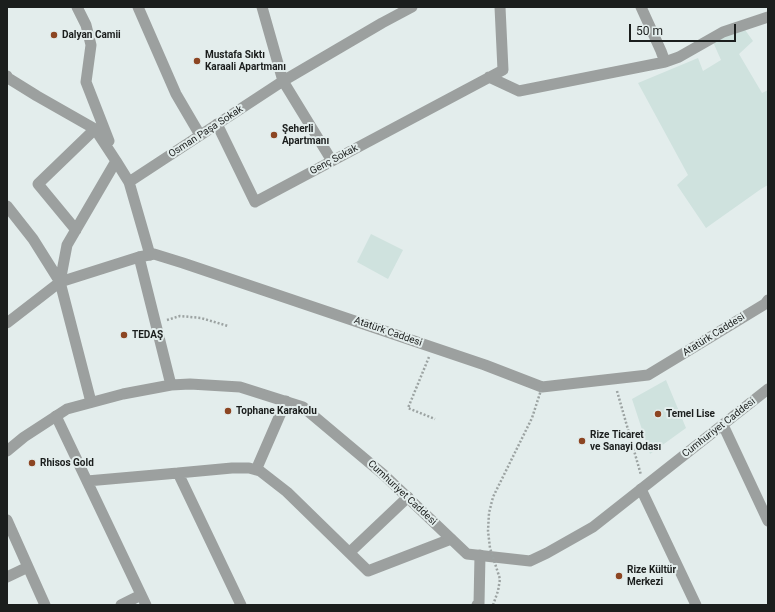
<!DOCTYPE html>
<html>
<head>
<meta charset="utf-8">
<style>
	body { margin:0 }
	#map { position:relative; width:775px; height:612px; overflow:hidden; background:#e3edec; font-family:Roboto,sans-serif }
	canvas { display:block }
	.frame { position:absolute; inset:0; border:8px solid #1b1e1d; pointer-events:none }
	.scale { position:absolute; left:629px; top:24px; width:107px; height:18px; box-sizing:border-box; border:2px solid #1b1e1d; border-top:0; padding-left:5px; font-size:12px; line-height:14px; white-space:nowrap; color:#1b1e1d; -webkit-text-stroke:3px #e3edec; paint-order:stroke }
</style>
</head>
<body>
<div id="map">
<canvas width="775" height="612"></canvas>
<div class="frame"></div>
<div class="scale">50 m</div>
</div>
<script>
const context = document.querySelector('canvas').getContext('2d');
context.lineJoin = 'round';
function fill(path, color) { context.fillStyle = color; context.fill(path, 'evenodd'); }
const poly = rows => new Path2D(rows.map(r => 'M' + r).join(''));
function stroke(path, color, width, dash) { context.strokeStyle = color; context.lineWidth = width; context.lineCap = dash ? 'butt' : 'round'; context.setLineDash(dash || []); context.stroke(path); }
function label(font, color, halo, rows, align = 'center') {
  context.font = font + ' Roboto,sans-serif'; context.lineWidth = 4; context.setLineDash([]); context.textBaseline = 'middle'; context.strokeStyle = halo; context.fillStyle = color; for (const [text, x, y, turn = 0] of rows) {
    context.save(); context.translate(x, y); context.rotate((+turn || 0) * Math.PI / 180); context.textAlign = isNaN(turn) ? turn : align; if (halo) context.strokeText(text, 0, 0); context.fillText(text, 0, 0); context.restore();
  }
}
const built = poly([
	[743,27,753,41,739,54,762,93,768,90,768,185,761,189,706,228,677,185,688,175,638,83,698,58,703,71,721,60,713,42],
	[371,234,403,250,388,279,357,262],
	[666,380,686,428,650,454,632,399]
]);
const path = poly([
	[167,320,180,316,201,318,228,326],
	[429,357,408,408,435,419],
	[617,391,641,475]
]);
const minor = poly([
	[77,7,86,25,91,45,86,82,109,141],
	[138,7,176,94,200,135],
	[262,7,283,81,332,161],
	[641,7,661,51,665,62,679,57,723,32,768,17],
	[7,76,8,78,37,96,95,129,116,161,129,182,150,255],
	[489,77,519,91,665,62],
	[217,124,255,202,503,70,500,7],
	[129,182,283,81,382,23,412,7],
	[7,206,33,239,60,282],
	[76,230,38,184,95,129],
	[7,323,60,282,139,257],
	[91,402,60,282,67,245,116,161],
	[56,416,146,605],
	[723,425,768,521],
	[256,470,286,401],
	[178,473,232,468,249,468,260,471,287,492,368,571,451,539],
	[87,481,178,473,241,605],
	[641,489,696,605],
	[7,520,45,605],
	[350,552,408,497],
	[7,577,28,567],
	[121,605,141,595],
	[477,605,479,604,480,555]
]);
const tertiary = poly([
	[171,385,139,257,154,254,183,263,485,365,542,387,648,375,765,304,768,300],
	[7,451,24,437,67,409,123,394,171,385,190,384,240,387,303,407,384,475,467,554,530,561,547,553,593,527,768,389]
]);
const pathBridge = poly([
	[493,605,498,591,500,579,490,548,488,531,489,513,493,497,532,418,542,387]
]);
const markers = [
	[54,35,4,"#8c4522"],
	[197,61,4,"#8c4522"],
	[274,135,4,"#8c4522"],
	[124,335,4,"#8c4522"],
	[228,411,4,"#8c4522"],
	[658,414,4,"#8c4522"],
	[582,441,4,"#8c4522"],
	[32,463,4,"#8c4522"],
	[619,576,4,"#8c4522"]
];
const poiNames = [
	["Dalyan Camii",62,35],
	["Mustafa Sıktı",205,55],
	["Karaali Apartmanı",205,67],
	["Şeherli",282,129],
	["Apartmanı",282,141],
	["TEDAŞ",132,335],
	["Tophane Karakolu",236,411],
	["Temel Lise",666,414],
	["Rize Ticaret",590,435],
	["ve Sanayi Odası",590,447],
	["Rhisos Gold",40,463],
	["Rize Kültür",627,570],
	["Merkezi",627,582]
];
const streetNames = [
	["Osman Paşa Sokak",206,132,-33],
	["Genç Sokak",334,160,-28],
	["Atatürk Caddesi",388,332,19],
	["Atatürk Caddesi",714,335,-32],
	["Cumhuriyet Caddesi",719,428,-38],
	["Cumhuriyet Caddesi",402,493,43]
];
fill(built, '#cfe2de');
stroke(path, '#9ca3a2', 2.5, [2, 2]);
stroke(minor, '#9ca09f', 11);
stroke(tertiary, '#9ca09f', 11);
stroke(pathBridge, '#9ca3a2', 2.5, [2, 2]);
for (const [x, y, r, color] of markers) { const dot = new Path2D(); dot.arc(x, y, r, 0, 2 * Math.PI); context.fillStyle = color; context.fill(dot); stroke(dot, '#e3edec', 1.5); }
label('bold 10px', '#1b1e1d', '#e3edec', poiNames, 'left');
label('10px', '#1b1e1d', '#e3edec', streetNames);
</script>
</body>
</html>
